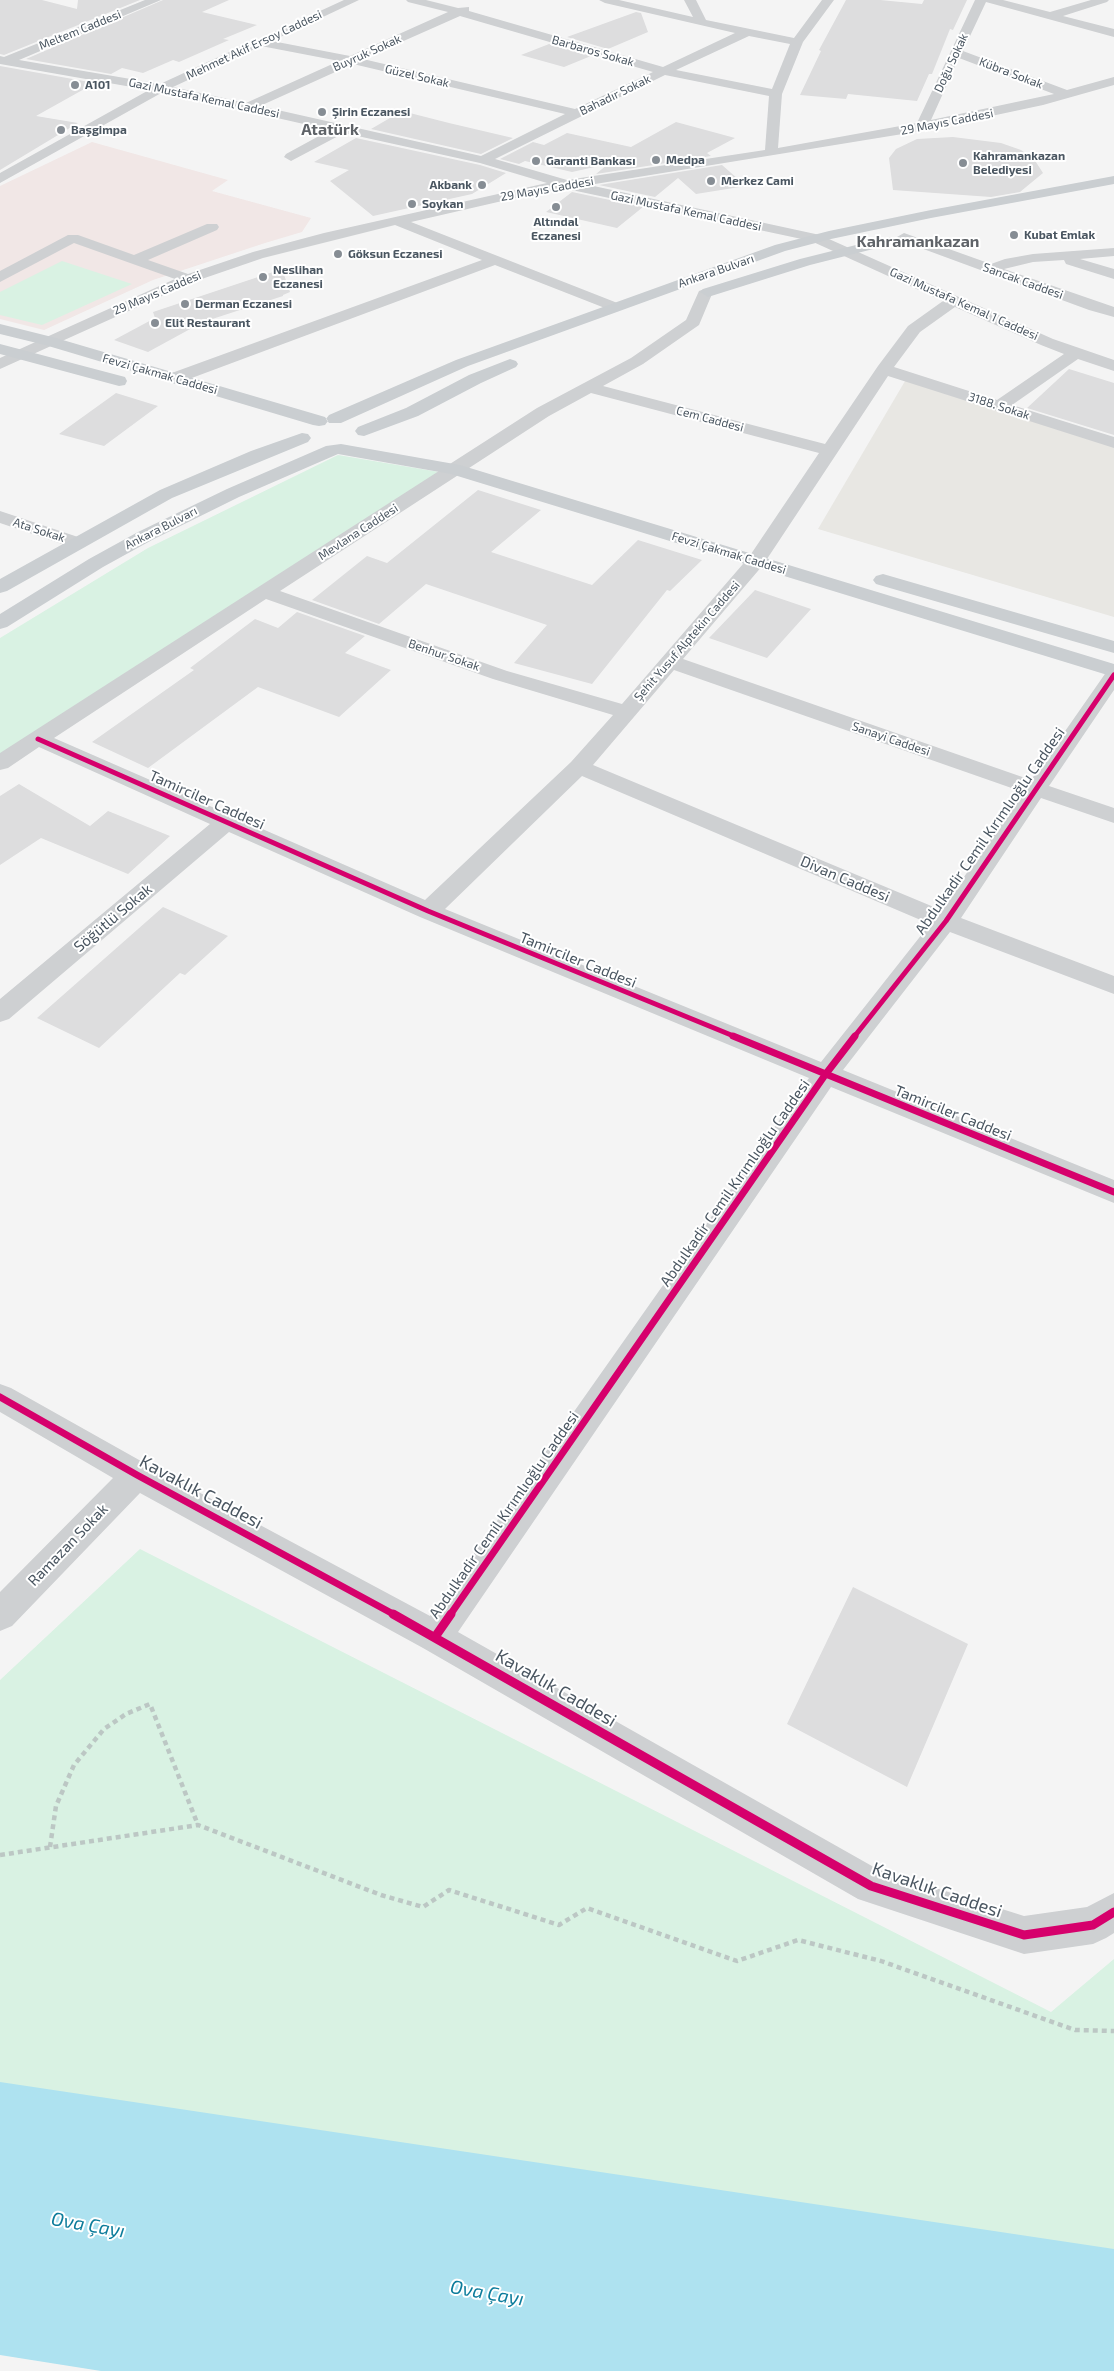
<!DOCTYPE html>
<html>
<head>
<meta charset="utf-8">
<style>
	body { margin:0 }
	canvas { display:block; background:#f4f4f4 }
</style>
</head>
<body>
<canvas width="1114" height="2371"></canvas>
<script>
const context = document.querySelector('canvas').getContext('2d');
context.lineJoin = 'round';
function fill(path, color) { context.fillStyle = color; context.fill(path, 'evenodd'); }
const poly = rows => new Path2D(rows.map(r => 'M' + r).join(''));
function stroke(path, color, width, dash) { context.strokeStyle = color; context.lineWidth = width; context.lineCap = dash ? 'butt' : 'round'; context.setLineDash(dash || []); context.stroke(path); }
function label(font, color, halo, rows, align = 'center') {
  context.font = font + ' "Exo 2",sans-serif'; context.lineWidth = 4; context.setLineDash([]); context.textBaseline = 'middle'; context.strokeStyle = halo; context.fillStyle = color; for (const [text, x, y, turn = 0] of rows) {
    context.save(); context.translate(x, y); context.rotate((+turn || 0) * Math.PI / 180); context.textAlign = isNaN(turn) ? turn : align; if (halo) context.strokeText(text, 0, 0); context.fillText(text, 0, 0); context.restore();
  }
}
const commercial = poly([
	[908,376,1114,438,1114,617,818,529]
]);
const medical = poly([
	[92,142,228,180,212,191,311,218,302,232,265,243,153,280,44,330,0,319,0,186]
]);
const green = poly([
	[62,261,132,284,42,325,0,315,0,292],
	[338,455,439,472,0,754,0,638,148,548],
	[140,1549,1051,2012,1114,1959,1114,2251,0,2109,0,1680]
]);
const water = poly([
	[0,2082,1114,2249,1114,2371,101,2371,0,2355]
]);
const building = poly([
	[0,0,42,0,77,9,78,0,140,0,4,55,0,54],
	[163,0,229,0,202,12,257,25,223,39,229,40,179,62,173,60,143,73,122,68,111,74,26,59],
	[846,0,880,0,922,4,924,0,967,0,953,30,950,29,932,74,929,74,917,101,848,94,846,99,800,95,821,51,819,50],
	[636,12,641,13,648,32,608,49,567,37],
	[549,44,591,56,564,67,521,55],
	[0,66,95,83,36,116,78,123,0,170],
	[402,111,449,123,513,138,481,154,371,129],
	[676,122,735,138,707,153,711,156,596,174,608,164,572,172,525,161,519,164,500,159,533,142,544,145,567,133,631,147],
	[953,137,1001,143,1021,150,1034,159,1043,173,1020,192,991,197,893,190,889,158,896,149,917,139],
	[356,138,480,165,506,173,472,194,373,216,330,181,349,170,314,162],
	[722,165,746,186,696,194,678,178,655,197,599,185],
	[572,192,643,207,617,228,546,212],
	[282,269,290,292,283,295,283,296,203,322,148,352,114,340,155,318,153,312],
	[1069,369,1114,383,1114,435,1027,408],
	[116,393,158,406,104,446,59,434],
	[478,490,541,510,491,552,592,585,638,540,702,560,670,591,667,590,592,684,514,663,547,625,426,584,379,624,312,600,367,556,387,563],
	[755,590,811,609,767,658,709,638],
	[297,612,365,636,345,653,391,670,339,717,258,687,148,768,92,742,194,670,190,668,255,619,278,628],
	[19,784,90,826,108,811,170,836,128,874,41,838,0,865,0,796],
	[163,907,228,936,185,975,180,973,99,1048,37,1018],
	[853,1587,968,1644,907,1787,787,1724]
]);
const path = poly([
	[50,1847,56,1806,74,1765,104,1729,126,1714,150,1704,198,1825],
	[0,1855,198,1825,381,1895,423,1907,449,1890,559,1925,587,1908,737,1961,798,1940,881,1961,1075,2030,1114,2031]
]);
const minor = poly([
	[145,0,161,0,19,60,160,84,251,42,253,39,259,39,344,0,359,0,272,41,350,56,448,12,408,2,406,0,426,0,458,8,469,7,469,11,663,67,735,33,605,3,599,0,619,0,693,17,684,0,696,0,706,20,794,38,822,0,834,0,803,42,782,94,778,148,917,123,975,0,1003,0,1050,12,1091,0,1109,0,1107,2,1063,16,1114,29,1114,37,986,2,963,51,1067,90,1114,77,1114,85,1043,105,921,131,589,185,820,235,1053,339,1114,360,1114,371,1078,359,1012,405,1114,437,1114,448,888,376,763,565,683,659,1031,780,1107,671,1114,669,1114,690,1049,786,1114,808,1114,823,1041,798,961,918,1114,976,1114,994,950,932,843,1070,1114,1180,1114,1203,831,1087,458,1632,879,1870,1024,1916,1087,1907,1114,1893,1114,1933,1106,1938,1093,1944,1024,1954,858,1899,423,1648,140,1493,12,1626,0,1631,0,1592,113,1478,0,1412,0,1384,11,1388,148,1465,430,1616,809,1078,420,917,229,832,9,1019,0,1022,0,999,210,824,39,747,8,768,0,770,0,753,537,408,631,358,686,320,699,291,704,289,712,294,699,325,643,364,603,386,825,444,878,366,908,326,943,301,811,241,567,189,537,193,411,222,620,304,623,307,620,310,610,310,495,265,181,382,175,383,169,382,167,378,169,374,482,260,395,225,263,258,193,282,0,369,0,358,175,279,74,243,0,282,0,271,68,235,78,235,134,255,207,224,217,224,219,227,217,230,148,260,188,274,253,252,324,233,547,183,480,163,344,133,291,161,284,157,286,154,330,130,163,92,0,183,0,173,149,90,0,64,0,56,4,57,145,0],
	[460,16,653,72,575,109,363,59,460,16],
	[749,36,790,44,772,89,676,70,749,36],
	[261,46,339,61,246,103,173,87,261,46],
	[959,58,1054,94,931,120,959,58],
	[353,64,565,114,481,156,260,106,353,64],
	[665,75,769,96,765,150,567,180,495,159,665,75],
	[955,307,1041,345,1064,354,997,400,894,367,920,332,955,307],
	[591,393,819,453,749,557,622,704,507,671,280,591,549,416,591,393],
	[266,599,493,679,613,715,571,762,425,900,54,738,266,599],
	[674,670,1023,792,941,910,593,765,674,670],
	[582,776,930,924,821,1062,445,909,582,776],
	[904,233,991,264,1005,259,1033,254,1114,248,1114,256,1080,259,1114,269,1114,279,1066,264,1064,260,1033,262,1004,269,1114,307,1114,317,1089,310,899,240,897,237,904,233],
	[0,511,84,539,86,543,84,547,77,549,0,523,0,511]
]);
const major = poly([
	[1114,176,1114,184,931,218,831,239,785,251,468,366,341,423,329,423,326,419,329,415,456,360,775,245,829,231,931,210,1114,176],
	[888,237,893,238,895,241,893,244,810,265,708,297,700,292,703,289,800,259,888,237],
	[0,324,56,338,325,417,328,421,325,425,319,426,313,425,45,345,0,334,0,324],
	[0,344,125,377,127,381,125,385,119,386,0,354,0,344],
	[510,359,516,361,518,364,516,367,481,383,418,416,364,436,358,435,355,431,358,427,406,408,469,375,510,359],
	[302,433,308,434,311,438,308,442,172,498,7,591,0,593,0,579,160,490,251,451,302,433],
	[341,444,460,465,1114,664,1114,677,451,474,338,454,239,497,152,540,103,567,7,627,0,629,0,614,89,559,138,532,227,489,326,446,341,444],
	[883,574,1114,641,1114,653,876,584,873,580,876,576,883,574]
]);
const cyclewayFar2 = poly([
	[38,739,428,911,736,1037],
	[854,1037,946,921,1114,675]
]);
const cyclewayFar1 = poly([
	[733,1036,1114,1192],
	[0,1397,137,1475,395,1615],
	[450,1615,825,1075,855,1036]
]);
const cycleway = poly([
	[393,1614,871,1886,1024,1935,1093,1925,1114,1912],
	[435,1637,451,1614]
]);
const markers = [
	[75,85,5,"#868d94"],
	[322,112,5,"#868d94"],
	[61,130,5,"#868d94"],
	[656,160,5,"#868d94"],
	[536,161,5,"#868d94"],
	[963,163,5,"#868d94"],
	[711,181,5,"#868d94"],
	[482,185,5,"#868d94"],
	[412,204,5,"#868d94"],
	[556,207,5,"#868d94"],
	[1014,235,5,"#868d94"],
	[338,254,5,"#868d94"],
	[263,277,5,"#868d94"],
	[185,304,5,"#868d94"],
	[155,323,5,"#868d94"]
];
const farStreetnames = [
	["Meltem Caddesi",80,30,-22],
	["Mehmet Akif Ersoy Caddesi",254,45,-25],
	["Barbaros Sokak",593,51,16],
	["Buyruk Sokak",367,53,-24],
	["Doğu Sokak",951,63,-65],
	["Kübra Sokak",1011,73,21],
	["Güzel Sokak",417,76,13],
	["Bahadır Sokak",615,95,-26],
	["Gazi Mustafa Kemal Caddesi",204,98,12],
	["29 Mayıs Caddesi",947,122,-11],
	["29 Mayıs Caddesi",547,189,-10],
	["Gazi Mustafa Kemal Caddesi",686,211,12],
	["Ankara Bulvarı",716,271,-19],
	["Sancak Caddesi",1023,281,20],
	["29 Mayıs Caddesi",157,293,-23],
	["Gazi Mustafa Kemal 1 Caddesi",964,304,24],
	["Fevzi Çakmak Caddesi",160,374,16],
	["3188. Sokak",999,406,18],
	["Cem Caddesi",710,419,15],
	["Ankara Bulvarı",161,528,-27],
	["Ata Sokak",39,530,18],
	["Mevlana Caddesi",358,532,-33],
	["Fevzi Çakmak Caddesi",729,553,17],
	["Şehit Yusuf Alptekin Caddesi",687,641,-49],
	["Benhur Sokak",444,655,19],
	["Sanayi Caddesi",891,739,19]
];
const farPoinames = [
	["A101",85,85],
	["Şirin Eczanesi",332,112],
	["Başgimpa",71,130],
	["Kahramankazan",973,156],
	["Belediyesi",973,170],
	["Medpa",666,160],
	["Garanti Bankası",546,161],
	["Merkez Cami",721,181],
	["Akbank",472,185,"right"],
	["Soykan",422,204],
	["Altındal",556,222,"center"],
	["Eczanesi",556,236,"center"],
	["Kubat Emlak",1024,235],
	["Göksun Eczanesi",348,254],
	["Neslihan",273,270],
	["Eczanesi",273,284],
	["Derman Eczanesi",195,304],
	["Elit Restaurant",165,323]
];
const streetNames = [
	["Tamirciler Caddesi",207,800,24],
	["Abdulkadir Cemil Kırımlıoğlu Caddesi",990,831,-55],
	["Divan Caddesi",845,879,23],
	["Söğütlü Sokak",113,918,-40],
	["Tamirciler Caddesi",578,960,22],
	["Tamirciler Caddesi",953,1113,22],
	["Abdulkadir Cemil Kırımlıoğlu Caddesi",735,1183,-55],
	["Abdulkadir Cemil Kırımlıoğlu Caddesi",504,1515,-55],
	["Ramazan Sokak",68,1545,-46]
];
const farDistrictnames = [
	["Atatürk",330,130],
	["Kahramankazan",918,242]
];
const nearStreetnames = [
	["Kavaklık Caddesi",201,1492,28],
	["Kavaklık Caddesi",556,1688,30],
	["Kavaklık Caddesi",937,1890,19]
];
const nearWaternames = [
	["Ova Çayı",88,2225,10],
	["Ova Çayı",487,2293,10]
];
fill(commercial, '#e8e7e3');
fill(medical, '#f1e7e6');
fill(green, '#d9f2e3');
fill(water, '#aee2f0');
fill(building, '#ddddde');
stroke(path, '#bcc7c4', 4.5, [5, 4]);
fill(minor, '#ced0d2');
fill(major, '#caced1');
stroke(cyclewayFar2, '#d6006c', 5);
stroke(cyclewayFar1, '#d6006c', 7);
stroke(cycleway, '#d6006c', 9);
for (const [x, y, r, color] of markers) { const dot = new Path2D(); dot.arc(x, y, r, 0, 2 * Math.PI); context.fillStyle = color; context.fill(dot); stroke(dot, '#fff', 2); }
label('12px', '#4a5661', '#fff', farStreetnames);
label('bold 12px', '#4a5661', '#fff', farPoinames, 'left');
label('15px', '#4a5661', '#fff', streetNames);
label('bold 16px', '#5f6368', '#fff', farDistrictnames);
label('18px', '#4a5661', '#fff', nearStreetnames);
label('italic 19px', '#0c7c9b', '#fff', nearWaternames);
</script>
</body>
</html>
